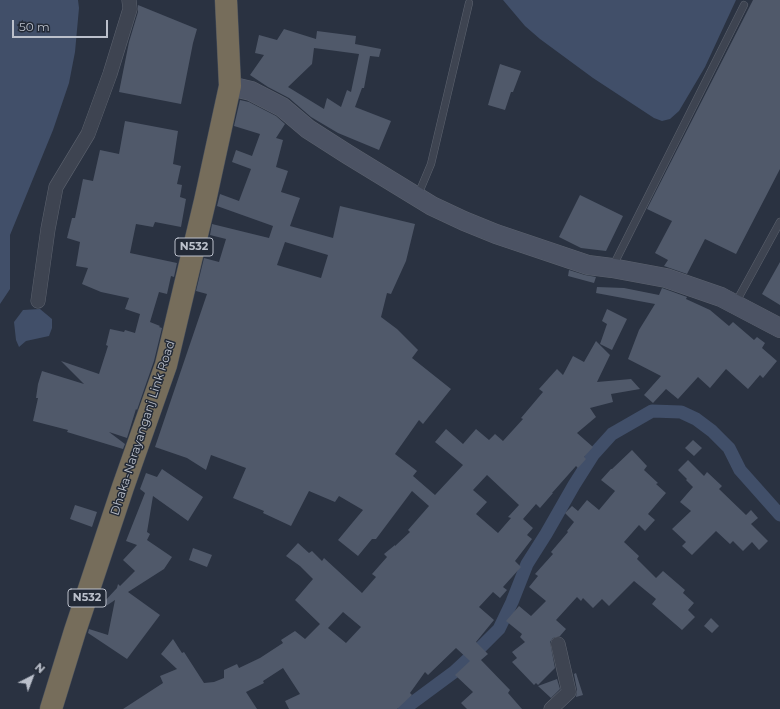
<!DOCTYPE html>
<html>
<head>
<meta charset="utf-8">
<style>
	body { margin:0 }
	#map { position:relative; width:780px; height:709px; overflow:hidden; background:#2a3241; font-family:Montserrat,sans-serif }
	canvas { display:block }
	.north { position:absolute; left:12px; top:657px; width:40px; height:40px; -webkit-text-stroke:3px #222936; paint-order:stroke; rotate:42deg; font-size:11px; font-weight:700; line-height:16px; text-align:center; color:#bbc0cb }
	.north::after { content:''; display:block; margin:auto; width:14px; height:18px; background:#bbc0cb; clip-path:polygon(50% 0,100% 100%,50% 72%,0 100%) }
	.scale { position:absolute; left:12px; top:20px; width:96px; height:18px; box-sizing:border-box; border:2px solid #bbc0cb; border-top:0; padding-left:5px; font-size:12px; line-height:14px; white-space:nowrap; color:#bbc0cb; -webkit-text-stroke:3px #222936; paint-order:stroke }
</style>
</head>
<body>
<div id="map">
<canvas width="780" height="709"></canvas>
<div class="north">N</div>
<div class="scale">50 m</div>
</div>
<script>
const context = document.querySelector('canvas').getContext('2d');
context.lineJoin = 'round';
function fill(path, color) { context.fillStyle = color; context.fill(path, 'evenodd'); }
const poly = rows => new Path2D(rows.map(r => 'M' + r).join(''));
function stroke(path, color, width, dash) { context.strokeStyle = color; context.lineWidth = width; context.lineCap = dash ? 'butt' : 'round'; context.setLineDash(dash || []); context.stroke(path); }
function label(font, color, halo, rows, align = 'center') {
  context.font = font + ' Montserrat,sans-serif'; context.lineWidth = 3; context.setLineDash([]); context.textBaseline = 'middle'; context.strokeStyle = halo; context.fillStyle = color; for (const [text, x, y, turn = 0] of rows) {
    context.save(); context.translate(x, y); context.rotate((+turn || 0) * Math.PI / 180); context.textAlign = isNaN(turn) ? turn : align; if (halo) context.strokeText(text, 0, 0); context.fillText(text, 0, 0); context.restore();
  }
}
const water = poly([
	[0,0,78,0,79,8,75,52,69,83,53,130,10,235,10,289,0,304],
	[503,0,736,0,705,67,679,111,670,119,662,121,654,118,593,78,540,39,525,26],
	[40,309,52,319,52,328,49,336,26,341,19,347,16,340,14,322,23,310]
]);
const canal = poly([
	[404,709,454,672,481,647,499,629,512,602,527,564,546,534,574,485,593,455,612,434,652,411,681,412,696,419,712,431,729,448,740,470,780,515]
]);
const building = poly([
	[753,0,780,0,780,169,736,254,705,239,687,274,664,266,668,260,655,253,672,221,647,209],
	[138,5,197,29,193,43,181,104,119,92,129,42,138,12],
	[284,29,316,39,317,31,356,36,355,44,381,49,379,57,370,56,364,88,362,88,355,107,391,121,379,150,338,133,311,117,289,98,268,87,250,75,264,55,255,53,259,35,277,40],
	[314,48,359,54,351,92,347,90,341,107,327,98,324,109,288,87,312,64],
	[500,64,521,71,513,92,511,92,505,110,488,105],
	[240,100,249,102,276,116,285,124,276,138,283,140,276,167,288,171,281,192,300,198,290,226,333,238,340,206,415,224,406,261,391,294,387,293,381,317,397,329,418,350,412,358,451,389,423,424,419,420,395,454,417,471,413,476,435,495,463,465,435,442,446,429,463,444,476,429,489,440,495,434,503,441,523,419,521,418,543,392,539,389,557,369,563,375,573,356,584,362,596,341,610,355,597,382,631,379,640,389,611,394,613,402,590,408,596,417,577,433,593,447,584,457,586,459,578,468,576,466,552,493,553,493,540,508,536,504,523,519,533,528,527,535,532,539,515,561,521,567,503,587,507,590,500,598,493,592,479,607,494,620,476,642,488,654,481,660,510,690,508,693,522,709,467,709,461,703,473,692,455,675,470,661,456,648,428,675,425,672,410,693,412,695,397,709,289,709,285,701,300,694,283,668,263,681,264,683,246,692,257,709,123,709,163,683,160,676,177,669,161,654,173,639,182,653,184,652,204,683,214,682,224,678,224,670,237,664,239,668,260,658,283,643,281,640,295,631,305,639,320,624,295,600,313,579,300,566,286,556,298,543,309,553,312,551,322,561,324,558,362,593,376,577,372,574,387,557,384,554,395,545,395,546,410,532,408,530,429,506,412,491,376,539,372,539,358,556,338,540,363,510,339,496,335,502,309,491,291,526,263,513,264,511,233,498,246,468,211,455,206,470,187,458,155,447,207,294,196,291,204,258,219,262,226,239,210,235,212,224,269,238,273,226,217,206,220,194,239,201,251,169,232,162,236,150,252,156,260,134,234,126],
	[285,242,328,255,321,278,277,265],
	[487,475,519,505,508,517,511,518,498,533,476,514,487,502,473,490],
	[343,612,361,627,346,643,328,628],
	[125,121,178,131,173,164,181,166,177,184,182,185,180,197,186,199,181,227,155,222,153,227,136,224,130,253,177,263,174,277,171,276,167,294,159,292,150,322,160,326,159,327,162,328,154,361,137,410,136,409,127,438,109,432,125,444,123,449,67,432,68,430,33,421,38,398,36,398,38,384,42,371,84,384,61,361,99,374,108,346,106,345,110,329,124,332,125,330,135,333,140,314,125,309,129,298,101,292,82,284,88,268,76,266,80,242,67,238,72,218,75,218,83,179,93,181,100,150,119,154],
	[580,195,623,216,606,251,581,248,559,237],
	[780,262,780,305,762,294],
	[569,270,585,275,596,277,594,283,568,276],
	[597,287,624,288,659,295,662,288,687,297,686,299,710,310,729,326,733,322,754,340,757,337,765,343,762,348,777,361,763,378,760,375,748,389,726,369,710,388,698,377,678,399,666,389,653,403,644,395,661,376,628,359,639,330,655,304,596,293],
	[607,309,627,319,612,350,600,344,607,324,602,321],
	[693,440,702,448,694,456,685,448],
	[632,450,647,466,644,470,658,483,656,484,666,493,648,514,655,520,645,531,639,525,624,542,639,556,637,559,656,578,663,571,685,590,683,593,694,603,688,610,695,617,682,630,652,604,656,599,634,581,609,606,602,599,593,608,583,598,581,601,577,597,556,620,566,629,560,636,553,638,550,642,555,668,538,685,536,683,534,685,512,662,517,658,512,652,525,642,520,637,522,634,506,621,519,606,531,616,546,601,529,587,538,576,535,574,553,554,551,552,568,532,567,531,574,522,565,513,572,506,578,511,587,500,599,510,615,491,601,480,611,469,612,469],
	[688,460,704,476,707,472,722,486,719,489,746,515,751,510,758,518,751,524,768,541,759,550,752,542,743,551,733,541,730,544,716,531,692,555,682,546,686,542,672,529,691,511,680,502,693,487,686,480,687,479,678,470],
	[162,469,203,497,188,521,153,496,147,532,150,534,147,540,172,557,164,569,128,592,160,615,127,659,88,633,89,629,108,635,115,600,106,606,103,603,117,588,118,584,120,586,135,571,123,560,137,545,126,541,145,493,140,489,146,473,157,477],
	[75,505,97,512,92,527,70,519],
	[193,548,212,555,207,567,189,560],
	[711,618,719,626,712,633,704,626],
	[576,673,583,695,576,697,577,690,574,674],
	[557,679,560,689,551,698,538,686]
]);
const lane = poly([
	[418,195,431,164,469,3],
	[612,268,744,5],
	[735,304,780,222]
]);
const street = poly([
	[38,301,48,229,56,187,88,134,110,74,130,9,129,0],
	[551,709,569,692,558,644]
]);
const secondary = poly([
	[230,86,251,91,282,107,308,129,347,154,432,206,464,221,496,234,588,265,612,268,666,278,721,297,780,328]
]);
const highway = poly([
	[51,709,75,631,123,487,166,365,205,201,230,86,226,0]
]);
const shields = [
	[194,247,38],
	[87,598,38]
];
const shieldNames = [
	["N532",194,247],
	["N532",87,598]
];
const streetNames = [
	["Dhaka-Narayanganj Link Road",143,428,-72]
];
fill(water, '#414f69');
stroke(canal, '#414f69', 13);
fill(building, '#50596a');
stroke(lane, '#5c626e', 8);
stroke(street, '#5c626e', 15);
stroke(secondary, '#5c626e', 20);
stroke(highway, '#484f5b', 23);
stroke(lane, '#3e4451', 7);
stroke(street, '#3e4451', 14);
stroke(secondary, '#4c5364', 19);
stroke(highway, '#766d5b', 22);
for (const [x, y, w] of shields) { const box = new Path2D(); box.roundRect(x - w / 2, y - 9, w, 18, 3); context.fillStyle = '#222936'; context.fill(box); stroke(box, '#bbc0cb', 1); }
label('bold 11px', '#bbc0cb', null, shieldNames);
label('12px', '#bbc0cb', '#222936', streetNames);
</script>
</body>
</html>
